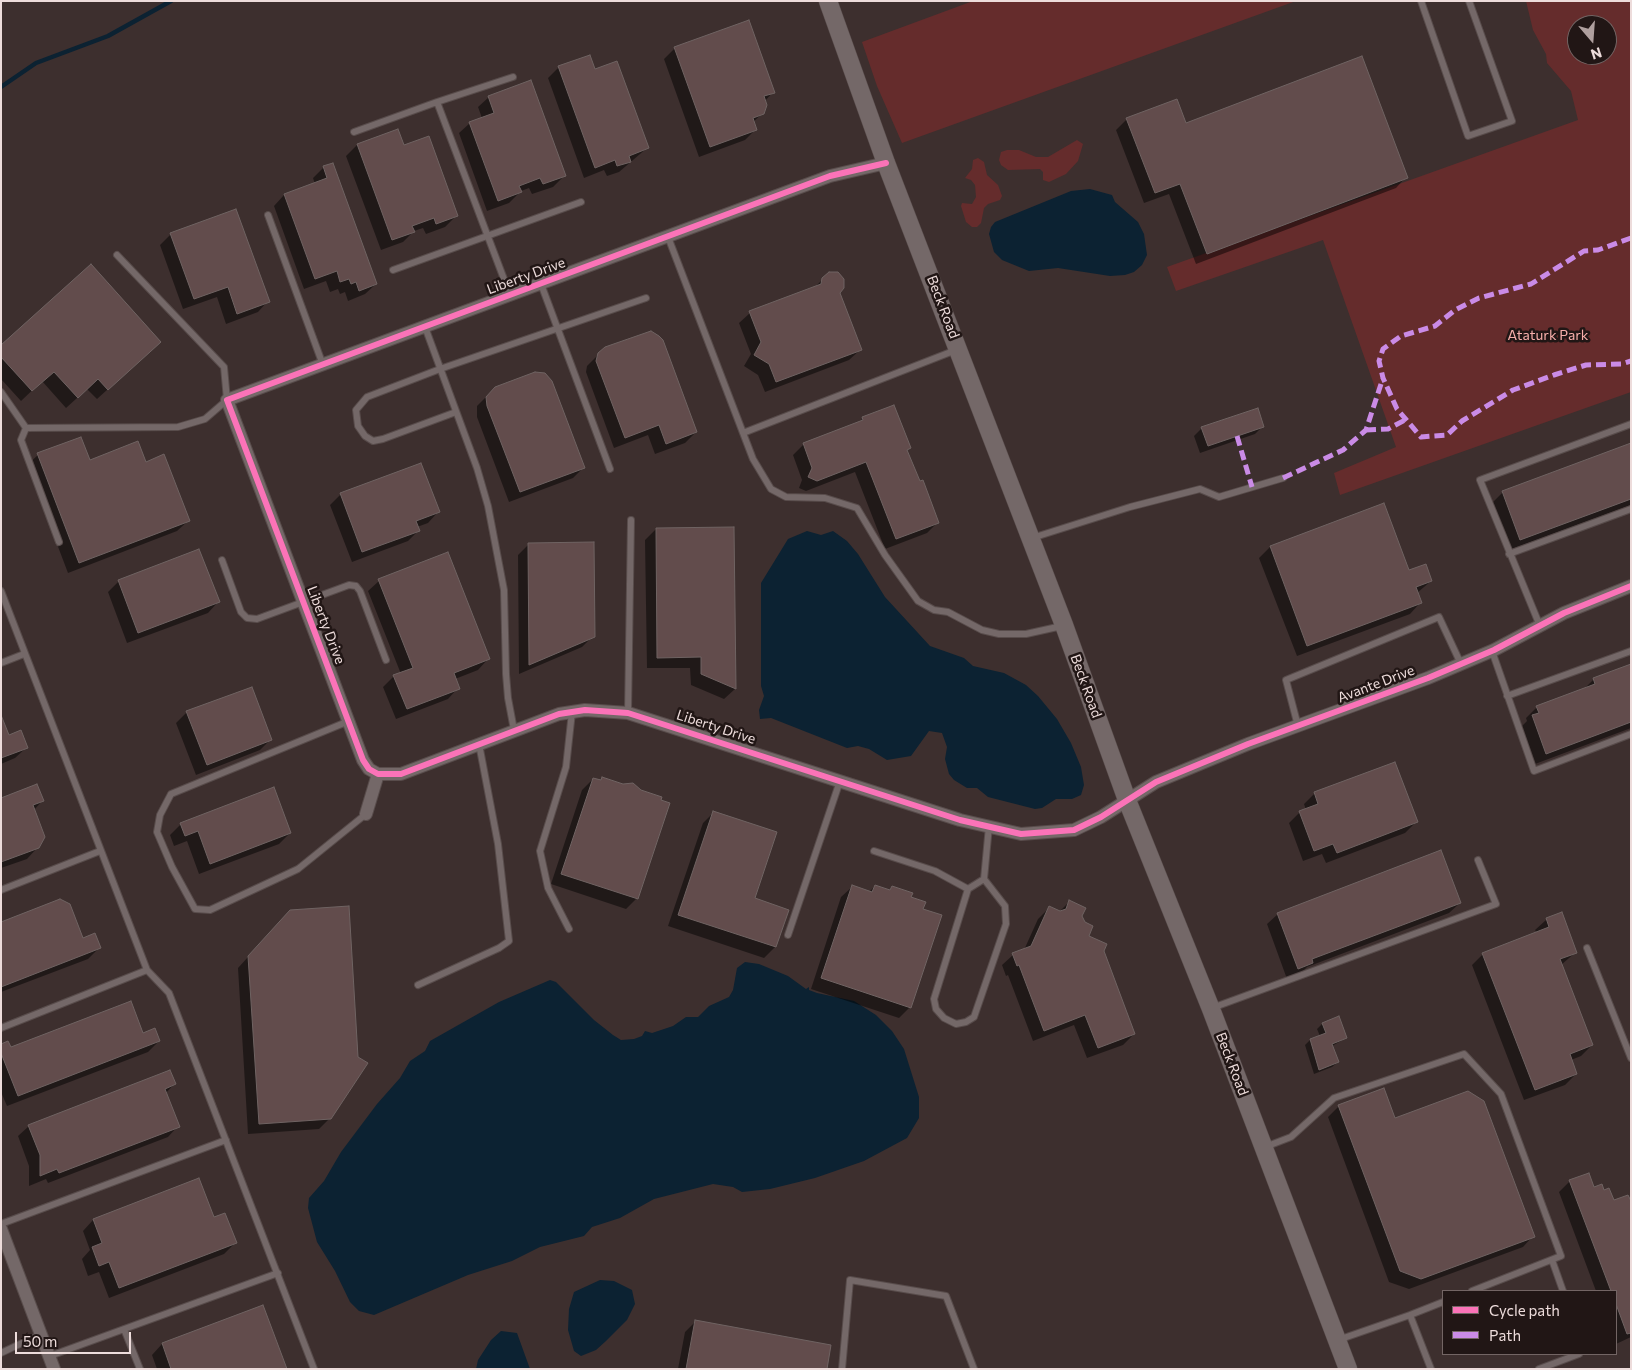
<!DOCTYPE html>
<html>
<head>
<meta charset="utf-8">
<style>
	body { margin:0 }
	#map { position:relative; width:1632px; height:1370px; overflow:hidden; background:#3d2f2e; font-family:Commissioner,sans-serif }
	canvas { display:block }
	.frame { position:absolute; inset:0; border:2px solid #eddcdb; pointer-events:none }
	.legend { position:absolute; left:1442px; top:1290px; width:175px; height:65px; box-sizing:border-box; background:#211615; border:1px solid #736564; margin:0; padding:6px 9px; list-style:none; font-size:15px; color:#eddcdb }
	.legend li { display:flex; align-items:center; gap:10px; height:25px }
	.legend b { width:25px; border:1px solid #736564 }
	.north { position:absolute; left:1567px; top:15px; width:50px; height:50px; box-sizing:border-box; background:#211615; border:1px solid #736564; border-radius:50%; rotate:162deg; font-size:14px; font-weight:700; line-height:20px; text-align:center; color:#eddcdb }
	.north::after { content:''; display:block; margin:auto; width:18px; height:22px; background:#af9f9e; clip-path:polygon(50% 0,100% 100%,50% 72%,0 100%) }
	.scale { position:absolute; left:15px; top:1332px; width:116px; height:22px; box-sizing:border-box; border:2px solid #eddcdb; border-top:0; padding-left:6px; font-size:15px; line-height:18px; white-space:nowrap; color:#eddcdb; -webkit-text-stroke:4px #211615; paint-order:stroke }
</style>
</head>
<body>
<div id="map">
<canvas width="1632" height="1370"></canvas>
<div class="frame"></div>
<ul class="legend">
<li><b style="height:6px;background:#fb73b8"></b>Cycle path</li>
<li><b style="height:6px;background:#ca8be6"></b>Path</li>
</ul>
<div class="north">N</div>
<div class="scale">50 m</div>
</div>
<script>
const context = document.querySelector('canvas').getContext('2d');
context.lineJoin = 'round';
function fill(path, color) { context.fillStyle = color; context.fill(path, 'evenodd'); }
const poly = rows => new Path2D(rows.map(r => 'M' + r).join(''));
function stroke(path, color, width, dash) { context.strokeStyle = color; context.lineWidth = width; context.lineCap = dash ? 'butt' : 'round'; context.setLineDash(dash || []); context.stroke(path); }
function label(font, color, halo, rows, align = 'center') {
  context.font = font + ' Commissioner,sans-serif'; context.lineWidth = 5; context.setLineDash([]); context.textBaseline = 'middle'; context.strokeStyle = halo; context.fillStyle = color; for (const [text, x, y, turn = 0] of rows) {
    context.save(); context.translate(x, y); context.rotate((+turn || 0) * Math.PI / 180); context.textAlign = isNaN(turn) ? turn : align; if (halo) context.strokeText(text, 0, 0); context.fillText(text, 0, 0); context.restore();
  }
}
const green = poly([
	[973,1,1296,1,902,143,877,86,862,42],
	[1526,1,1631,1,1631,392,1340,495,1334,473,1396,447,1323,240,1176,291,1167,267,1578,120,1571,91,1547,63,1546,54,1533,30],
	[1577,25,1607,25,1607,55,1577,55],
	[1077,140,1083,144,1078,161,1066,174,1049,182,1043,180,1043,172,1040,169,1008,170,1001,165,999,160,1001,152,1007,150,1019,150,1036,157,1048,157],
	[978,158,984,162,987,175,998,185,1002,196,1000,200,988,204,984,208,981,223,977,227,972,227,966,222,961,206,962,203,972,204,976,197,975,185,971,180,965,178,972,169,973,160]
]);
const water = poly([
	[1090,189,1112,195,1115,202,1138,222,1144,234,1147,255,1142,265,1134,272,1125,275,1110,276,1058,268,1029,271,1002,260,994,252,989,234,991,227,995,222,1071,191],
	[807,531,821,535,833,531,847,541,858,554,885,597,930,646,964,658,973,666,1004,673,1026,685,1038,696,1057,719,1071,743,1081,767,1084,785,1081,795,1072,799,1056,799,1042,808,1035,809,988,797,977,788,967,788,954,780,949,774,945,759,947,747,942,733,929,731,911,756,887,760,869,749,858,746,847,748,771,718,760,719,759,710,764,696,761,686,761,583,788,539],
	[745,962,759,964,788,976,806,989,809,987,809,990,817,993,854,1001,876,1015,892,1031,904,1049,919,1097,919,1118,907,1138,864,1161,815,1178,770,1189,742,1192,733,1187,713,1184,654,1199,620,1218,592,1227,584,1236,540,1247,512,1261,468,1275,374,1315,359,1311,350,1302,335,1271,317,1242,308,1208,309,1198,324,1181,341,1152,377,1104,400,1078,410,1061,425,1051,430,1041,499,1002,550,980,556,982,594,1020,613,1035,621,1040,634,1039,642,1036,645,1031,652,1033,673,1026,686,1017,698,1017,709,1006,729,997,733,990,737,968],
	[600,1280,614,1281,632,1290,635,1304,627,1320,606,1341,596,1350,581,1356,574,1351,568,1330,569,1309,574,1292],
	[501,1331,517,1333,530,1369,476,1369,478,1360,491,1340]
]);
const shadow = poly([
	[675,48,773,92,765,101,763,113,753,122,756,129,745,140,699,157,664,59],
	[559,67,594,70,647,148,619,172,607,176,604,170,584,178,548,78],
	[489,97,564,176,553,187,532,194,529,188,521,191,509,203,487,211,459,133,470,123,482,118,478,107],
	[1127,119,1185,124,1406,177,1396,188,1196,264,1169,194,1144,203,1116,130],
	[397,130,403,147,456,216,445,227,426,234,423,228,414,231,403,242,381,250,346,156,357,145],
	[332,164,376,284,365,294,348,301,345,292,340,294,338,289,330,292,326,281,304,289,274,206,284,195,315,184,313,178,323,168],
	[171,234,268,301,258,312,226,324,217,297,183,309,160,245],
	[829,273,860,350,849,360,765,392,758,375,744,366,751,354,739,323,750,313,813,289],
	[1,347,149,352,97,399,87,389,66,408,42,381,21,401,1,379],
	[605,348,696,432,685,443,655,454,648,435,614,448,586,372,587,366],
	[495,388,584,467,573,478,509,502,477,417,477,406],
	[863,418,909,448,907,451,938,522,927,533,885,549,855,472,806,491,799,488,802,480,793,455,803,445,858,424],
	[1263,426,1255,434,1200,453,1194,436,1202,428],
	[1631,444,1631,505,1509,550,1492,503,1503,492],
	[38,455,89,461,145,463,188,521,177,531,68,573,27,465],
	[341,494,438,512,428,523,417,527,419,530,408,541,352,562,330,505],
	[1383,504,1409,572,1431,581,1417,593,1420,603,1410,614,1297,656,1259,558,1270,547],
	[733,528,735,689,724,699,691,685,690,668,647,668,645,540,656,529],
	[529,544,593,636,582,647,519,674,518,555],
	[119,581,218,602,208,613,127,643,108,592],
	[379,581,488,659,478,670,455,679,458,688,448,699,396,719,383,687,394,676,401,674,368,591],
	[1631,665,1631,728,1535,764,1521,727,1527,721,1526,718,1537,707,1583,690,1594,679],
	[187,712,270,740,260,750,196,775,176,723],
	[1,719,8,736,26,748,15,758,1,764],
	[593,779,600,781,602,779,640,791,668,804,636,899,626,909,551,884,582,790],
	[1315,793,1416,822,1405,833,1326,863,1322,854,1303,861,1289,823,1300,812,1306,810,1304,804],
	[1,799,42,801,34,810,38,847,27,859,1,868],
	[714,812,753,899,788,911,775,947,764,958,668,926,703,823],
	[181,824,290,833,279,844,199,874,187,841,174,846,170,835],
	[875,886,889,890,892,887,910,898,922,910,910,1007,899,1018,811,989,841,897,852,887,869,892],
	[1069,902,1081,916,1087,937,1102,951,1134,1034,1123,1045,1087,1058,1074,1025,1033,1041,1008,975,1006,976,1002,965,1013,955,1024,950,1038,919,1049,908,1059,912],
	[1460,903,1449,913,1307,967,1301,973,1287,979,1267,924,1278,914],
	[1561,914,1576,952,1561,965,1592,1045,1581,1056,1571,1060,1576,1074,1565,1085,1524,1100,1472,965,1483,954,1537,933,1535,930,1546,920],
	[280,922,330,1118,319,1129,248,1134,238,968],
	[1,923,82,939,99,948,88,959,1,992],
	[1322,1024,1346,1038,1332,1046,1338,1062,1332,1067,1314,1074,1305,1045,1310,1040,1320,1036,1317,1029],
	[159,1041,148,1052,7,1106,1,1092,1,1045,10,1049],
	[174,1084,166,1093,178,1126,168,1137,48,1183,46,1179,29,1186,29,1166,18,1136,29,1126],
	[1339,1106,1395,1119,1533,1236,1523,1247,1409,1289,1389,1282,1328,1117],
	[1570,1181,1603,1192,1614,1202,1631,1205,1631,1337,1616,1344,1616,1291,1596,1291,1559,1192],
	[213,1218,235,1243,224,1254,109,1298,99,1272,88,1276,82,1259,90,1250,83,1231,93,1220],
	[262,1307,286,1369,157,1369,152,1355,162,1344],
	[696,1321,825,1369,678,1369,685,1332]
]);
const stream = poly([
	[1,87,36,63,108,36,171,1]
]);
const building = poly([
	[749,20,775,93,764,96,767,105,764,114,753,118,757,130,710,147,674,47,749,20],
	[590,55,595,69,617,61,649,148,629,156,631,162,617,166,615,160,595,168,558,66,590,55],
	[1362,56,1408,178,1207,254,1180,184,1155,193,1126,118,1177,99,1186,123,1362,56],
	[531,80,566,176,543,184,540,178,519,186,522,192,498,201,469,122,494,113,488,96,531,80],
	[398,129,404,145,429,136,458,216,436,224,434,218,412,226,415,232,392,240,357,144,398,129],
	[333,163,377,284,359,291,356,282,351,284,349,279,340,282,337,271,315,279,284,194,327,178,323,166,333,163],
	[236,209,270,302,237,314,228,287,194,299,170,233,236,209],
	[91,264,161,342,108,390,98,379,78,398,54,372,32,391,1,357,1,345,91,264],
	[829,272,838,272,844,279,844,288,840,293,862,350,776,382,769,364,754,355,761,342,749,311,821,284,822,278,829,272],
	[651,331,659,336,663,340,697,432,666,444,659,425,625,438,596,361,598,353,605,347,651,331],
	[535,372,545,373,552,381,585,468,520,492,487,406,486,397,495,387,535,372],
	[894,405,911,448,907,450,920,481,923,480,939,523,896,539,866,462,817,481,808,477,812,468,803,443,863,420,862,417,894,405],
	[1258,408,1264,427,1208,446,1201,427,1258,408],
	[81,437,90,460,138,441,146,462,164,454,190,521,79,563,37,453,81,437],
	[1631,443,1631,499,1520,540,1502,491,1631,443],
	[421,463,440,512,416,521,420,531,362,552,340,493,421,463],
	[1384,503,1409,570,1426,564,1432,581,1416,587,1422,603,1307,646,1270,546,1384,503],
	[734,527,736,689,701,674,701,657,657,658,656,528,734,527],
	[594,542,595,637,529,665,528,543,594,542],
	[199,549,220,602,138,633,118,580,199,549],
	[448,552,490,659,454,673,460,689,407,709,393,675,413,668,378,579,448,552],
	[1631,664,1631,722,1546,754,1532,715,1539,713,1536,706,1595,684,1593,678,1631,664],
	[252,687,272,740,207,765,186,711,252,687],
	[1,715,9,735,21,730,28,748,1,758,1,715],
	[1395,762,1418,822,1337,853,1333,844,1314,851,1299,811,1318,804,1314,792,1395,762],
	[602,777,623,784,633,783,641,790,662,797,661,800,670,803,638,899,561,874,593,778,601,780,602,777],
	[37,784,44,801,33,805,45,837,39,848,1,862,1,798,37,784],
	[274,787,291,833,210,864,198,831,185,836,180,823,274,787],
	[713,811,777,832,755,898,789,910,776,947,678,915,713,811],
	[1441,850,1461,903,1312,959,1313,963,1298,969,1277,913,1441,850],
	[852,885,872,892,875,885,890,890,892,886,913,893,911,897,926,902,923,909,942,915,911,1008,821,978,852,885],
	[60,899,70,904,83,938,95,933,101,948,1,987,1,922,60,899],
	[1069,900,1086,908,1082,916,1085,922,1093,926,1089,936,1107,944,1104,951,1135,1034,1098,1048,1085,1015,1044,1031,1019,965,1017,966,1012,953,1031,946,1049,906,1060,911,1066,909,1069,900],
	[349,906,358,1057,368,1063,331,1119,259,1124,248,956,290,910,349,906],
	[1562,912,1577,953,1560,959,1593,1045,1570,1054,1577,1074,1535,1090,1482,953,1549,927,1546,918,1562,912],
	[131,1001,143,1033,155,1028,160,1041,18,1096,1,1053,1,1044,8,1041,11,1047,131,1001],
	[1339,1016,1347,1038,1332,1044,1339,1062,1319,1070,1310,1039,1326,1033,1322,1023,1339,1016],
	[170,1070,176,1084,165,1089,180,1127,59,1173,57,1169,40,1176,40,1155,28,1125,170,1070],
	[1384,1088,1395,1118,1468,1091,1484,1101,1535,1237,1421,1279,1400,1271,1338,1105,1384,1088],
	[1589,1173,1594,1187,1602,1184,1604,1190,1609,1188,1614,1200,1628,1195,1631,1201,1631,1333,1627,1334,1616,1304,1616,1291,1611,1291,1569,1180,1589,1173],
	[199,1178,214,1217,225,1213,237,1243,119,1288,109,1262,99,1266,92,1247,102,1243,93,1219,199,1178],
	[263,1305,287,1369,171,1369,162,1343,263,1305],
	[695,1320,831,1345,827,1369,686,1369,695,1320]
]);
const lane = poly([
	[1421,1,1468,136,1512,121,1469,1],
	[437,102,513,77],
	[354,132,437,102,510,295],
	[268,215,323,365],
	[668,237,753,459,771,489,786,497,825,498,857,508,885,555,918,601,934,610,948,612,982,630,999,634,1026,634,1062,626],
	[393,270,581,202],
	[541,284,610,469],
	[425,327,477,468,488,506,504,590,506,674,508,698,514,730],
	[1,392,26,428],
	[456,412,383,439,373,441,365,436,358,426,356,410,367,397,440,369,646,298],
	[743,433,956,350],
	[1032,538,1130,507,1200,489,1219,497,1283,478],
	[59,542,21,440,26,428,178,427,205,419,227,400,224,367,117,255],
	[1509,554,1631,509],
	[222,560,241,612,247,618,257,619,349,585,356,586,360,591,386,660],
	[1,591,147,970,169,993,314,1369],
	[1540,626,1480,480,1631,424],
	[1492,651,1534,771,1631,734],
	[1,663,24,654],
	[1507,696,1631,651],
	[628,713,631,520],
	[349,721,171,794,160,815,157,832,172,867,195,909,210,910,298,869,366,814],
	[1298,726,1286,680,1439,617,1461,664],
	[874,851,935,871,968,889],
	[984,879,968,889,934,999,936,1009,944,1018,956,1024,966,1022,974,1017,1006,924,1005,906,984,879,989,826],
	[1,890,100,851],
	[569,929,548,888,540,851,566,767,572,712],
	[788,935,840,781],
	[1587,948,1631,1058],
	[418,985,499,948,509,941,498,844,479,744],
	[1212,1008,1496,904,1478,860],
	[1,1028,147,970],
	[1265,1147,1291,1137,1334,1098,1464,1054,1501,1094,1561,1256,1472,1291],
	[1,1224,226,1140],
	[1552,1260,1563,1291],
	[1410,1315,1443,1302],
	[124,1329,140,1369],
	[1338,1340,1410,1315,1431,1369],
	[1,1353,41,1334],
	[50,1356,278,1273],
	[842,1369,850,1280,946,1296,974,1369],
	[1539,1369,1579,1354]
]);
const street = poly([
	[886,163,830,176,227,400,363,760,369,769,378,774,401,774,559,714,585,710,628,713,960,820,1021,834,1074,830,1101,817,1156,782,1248,744,1428,678,1494,650,1564,613,1631,586],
	[366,814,378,774],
	[1,1229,54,1369]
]);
const secondary = poly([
	[828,1,886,163,1064,625,1127,800,1211,1009,1348,1369]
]);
const quiet = poly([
	[1631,238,1598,250,1584,251,1531,284,1479,298,1455,310,1435,326,1401,336,1383,349,1379,361,1383,378,1397,409,1421,437,1447,435,1462,421,1513,390,1554,375,1586,365,1621,364,1631,361],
	[1366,430,1388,429,1405,420],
	[1237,436,1252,487],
	[1283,478,1343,450,1366,430,1383,378]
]);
const cycleway = poly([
	[886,163,830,176,227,400,363,760,369,769,378,774,401,774,559,714,585,710,628,713,960,820,1021,834,1074,830,1101,817,1156,782,1248,744,1428,678,1494,650,1564,613,1631,586]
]);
const streetNames = [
	["Liberty Drive",526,276,-20],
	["Beck Road",943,307,69],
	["Liberty Drive",326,625,69],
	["Avante Drive",1376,684,-21],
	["Beck Road",1086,686,70],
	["Liberty Drive",716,727,18],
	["Beck Road",1232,1064,69]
];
const parkNames = [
	["Ataturk Park",1548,335]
];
fill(green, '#652c2c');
fill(water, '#0c2232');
fill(shadow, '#0007');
stroke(stream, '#0c2232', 4.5);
fill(building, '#624c4c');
stroke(building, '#6f6362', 1);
stroke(lane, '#584c4b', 8);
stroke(street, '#584c4b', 14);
stroke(secondary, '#584c4b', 19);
stroke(lane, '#746868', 6);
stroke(street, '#746868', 12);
stroke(secondary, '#746868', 18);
stroke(quiet, '#ca8be6', 5, [10, 5]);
stroke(cycleway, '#fb73b8', 6);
label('14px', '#eddcdb', '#211615', streetNames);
label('14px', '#f8afab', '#211615', parkNames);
</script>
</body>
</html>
